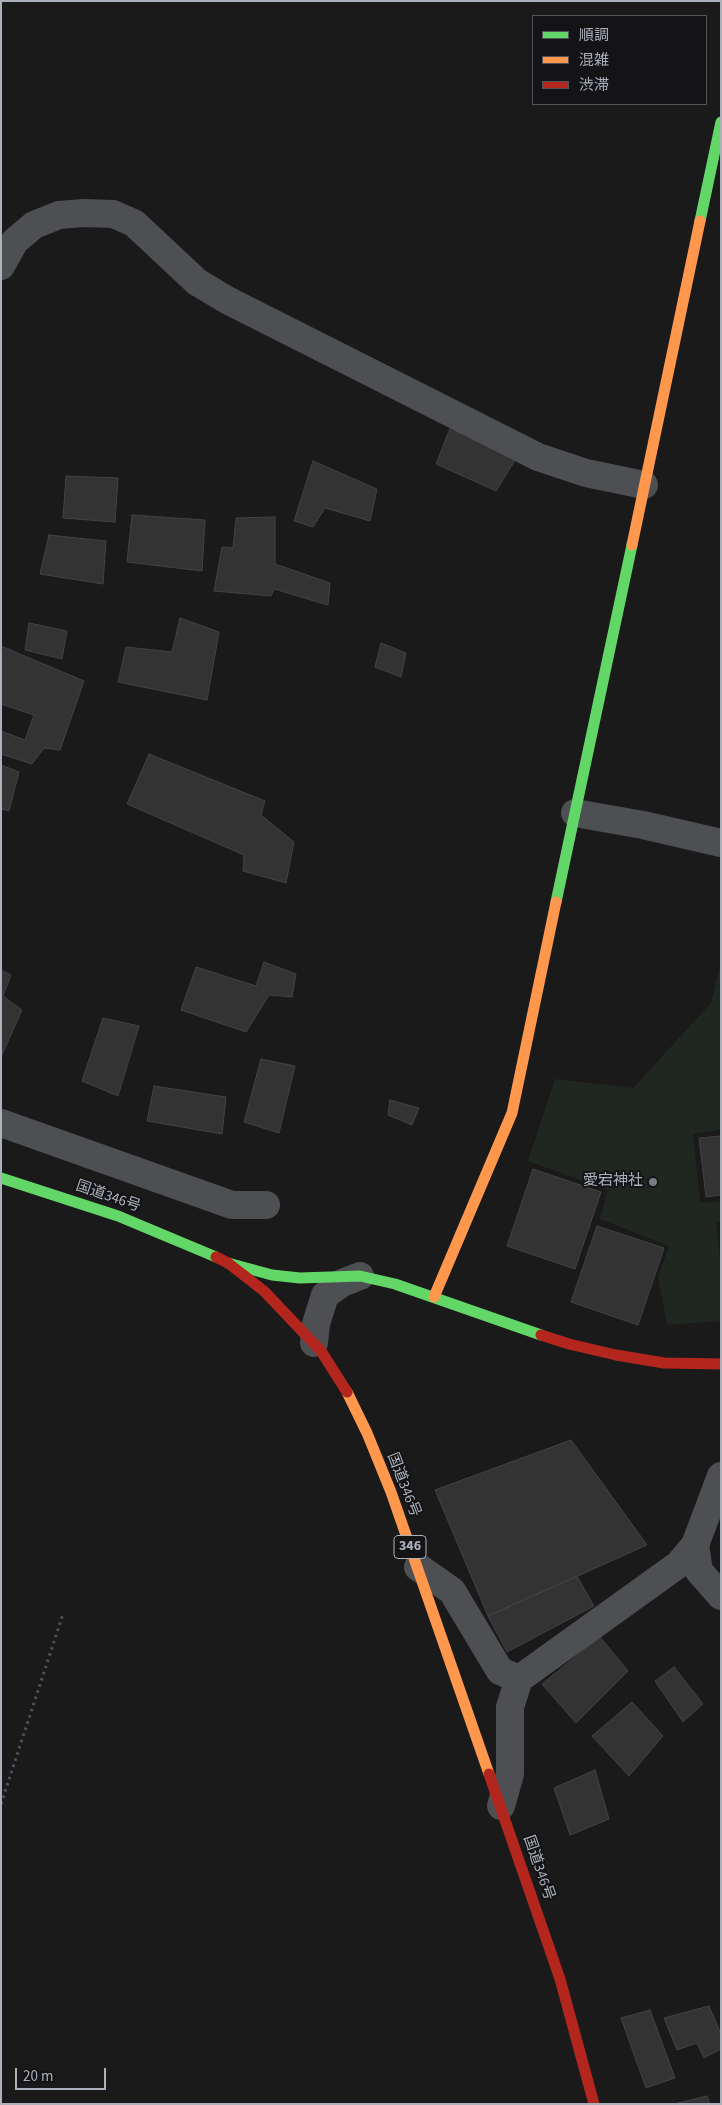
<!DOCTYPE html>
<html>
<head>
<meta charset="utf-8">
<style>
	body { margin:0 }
	#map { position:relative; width:722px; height:2105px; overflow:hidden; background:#1a1a1a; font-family:"Source Sans 3","Noto Sans JP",sans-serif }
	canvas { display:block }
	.frame { position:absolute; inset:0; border:2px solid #acb1bb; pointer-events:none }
	.legend { position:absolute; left:532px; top:15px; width:175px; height:90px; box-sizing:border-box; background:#141416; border:1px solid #515358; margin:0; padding:6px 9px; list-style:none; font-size:15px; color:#acb1bb }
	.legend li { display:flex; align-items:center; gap:10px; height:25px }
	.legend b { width:25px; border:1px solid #515358 }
	.scale { position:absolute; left:15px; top:2068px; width:91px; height:22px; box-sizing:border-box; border:2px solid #acb1bb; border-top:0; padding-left:6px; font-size:15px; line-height:18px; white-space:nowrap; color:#acb1bb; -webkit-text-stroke:4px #141416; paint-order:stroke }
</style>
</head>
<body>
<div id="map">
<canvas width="722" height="2105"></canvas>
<div class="frame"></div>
<ul class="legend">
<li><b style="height:6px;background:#63d668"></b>順調</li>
<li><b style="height:6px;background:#ff974d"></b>混雑</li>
<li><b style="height:6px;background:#b3261e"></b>渋滞</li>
</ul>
<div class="scale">20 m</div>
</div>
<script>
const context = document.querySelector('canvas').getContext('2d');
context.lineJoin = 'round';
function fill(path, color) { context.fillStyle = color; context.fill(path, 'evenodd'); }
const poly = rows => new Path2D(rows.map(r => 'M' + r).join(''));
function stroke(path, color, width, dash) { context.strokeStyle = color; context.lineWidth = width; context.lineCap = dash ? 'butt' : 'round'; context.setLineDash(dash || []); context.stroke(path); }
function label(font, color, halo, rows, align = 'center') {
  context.font = font + ' "Source Sans 3","Noto Sans JP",sans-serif'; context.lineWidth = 4; context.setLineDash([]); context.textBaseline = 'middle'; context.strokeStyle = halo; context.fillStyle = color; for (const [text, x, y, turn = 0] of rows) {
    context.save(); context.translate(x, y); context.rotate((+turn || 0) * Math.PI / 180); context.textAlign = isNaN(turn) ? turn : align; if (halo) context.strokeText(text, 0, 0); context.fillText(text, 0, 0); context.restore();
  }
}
const green = poly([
	[721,963,721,1129,693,1134,700,1203,721,1201,721,1221,716,1222,721,1270,721,1321,667,1325,658,1277,669,1246,600,1219,608,1190,528,1161,555,1079,633,1088,711,1003]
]);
const building = poly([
	[451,426,517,457,496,491,436,464,451,426],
	[313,461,377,489,370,521,325,508,313,527,294,521,313,461],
	[66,476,118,478,115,522,63,518,66,476],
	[132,515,205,520,202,571,127,562,132,515],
	[275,517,275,564,330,583,328,605,274,589,271,596,214,591,222,547,233,548,236,518,275,517],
	[49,535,106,541,103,584,40,574,49,535],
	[180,618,219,632,207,700,118,682,126,647,172,652,180,618],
	[29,623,67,631,62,659,25,650,29,623],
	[381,643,406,653,401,677,375,667,381,643],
	[1,646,84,681,60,750,44,748,32,764,1,754,1,731,25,740,34,715,1,704,1,646],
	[149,754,265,801,261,815,294,842,286,883,243,871,244,855,127,804,149,754],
	[1,765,19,772,9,811,1,809,1,765],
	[264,962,296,974,292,997,269,995,246,1032,181,1010,196,967,256,986,264,962],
	[1,970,11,975,3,996,22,1010,1,1057,1,970],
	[103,1018,139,1026,118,1096,82,1081,103,1018],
	[261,1059,295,1066,279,1133,244,1122,261,1059],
	[154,1086,226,1097,222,1134,147,1121,154,1086],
	[390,1100,419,1108,412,1125,388,1115,390,1100],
	[721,1136,721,1195,706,1197,699,1138,721,1136],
	[533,1169,601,1192,575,1269,507,1246,533,1169],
	[597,1226,664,1248,638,1325,571,1302,597,1226],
	[571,1440,647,1545,488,1616,435,1490,571,1440],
	[577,1576,594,1606,507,1652,488,1616,577,1576],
	[600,1637,628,1671,576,1723,542,1684,600,1637],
	[674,1667,703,1704,683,1722,655,1681,674,1667],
	[632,1702,663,1736,629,1776,592,1736,632,1702],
	[595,1770,609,1819,570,1835,554,1788,595,1770],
	[709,2006,721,2034,721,2049,704,2058,697,2043,677,2050,664,2018,709,2006],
	[650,2010,675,2078,646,2088,621,2018,650,2010],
	[707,2096,710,2104,674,2104,707,2096]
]);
const path = poly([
	[1,1804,63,1614]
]);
const street = poly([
	[1,266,15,241,34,225,59,215,84,213,113,214,134,223,197,282,227,300,538,457,586,473,644,485],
	[575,813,643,825,721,843],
	[1,1123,232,1205,266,1205],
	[314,1343,316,1324,325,1295,342,1283,360,1276],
	[695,1545,699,1571,721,1596],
	[418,1567,452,1591,500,1671,519,1679],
	[501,1806,510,1774,510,1707,519,1679,679,1564,695,1545,721,1476]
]);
const fast = poly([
	[700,221,721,122],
	[556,902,632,545],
	[1,1178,118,1216,216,1257],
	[228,1263,272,1275,300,1278,360,1276,395,1284,541,1335]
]);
const slow = poly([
	[632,545,700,221],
	[434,1297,512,1113,556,902],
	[347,1392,367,1433,391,1492,489,1774]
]);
const jam = poly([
	[216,1257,228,1263,264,1291,321,1351,347,1392],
	[541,1335,569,1344,616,1355,664,1363,721,1364],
	[489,1774,560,1979,594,2104]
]);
const markers = [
	[653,1182,5,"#797c83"]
];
const shields = [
	[410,1547,32]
];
const shieldNames = [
	["346",410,1547]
];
const poiNames = [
	["愛宕神社",643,1182]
];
const streetNames = [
	["国道346号",108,1197,19],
	["国道346号",403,1485,69],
	["国道346号",538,1868,71]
];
fill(green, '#202721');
fill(building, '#333334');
stroke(building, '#424346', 1);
stroke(path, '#505155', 3, [2.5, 4]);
stroke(street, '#4e4f53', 28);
stroke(fast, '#63d668', 11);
stroke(slow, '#ff974d', 11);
stroke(jam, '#b3261e', 11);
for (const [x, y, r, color] of markers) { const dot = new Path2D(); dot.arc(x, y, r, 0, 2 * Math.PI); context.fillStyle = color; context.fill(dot); stroke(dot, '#141416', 2); }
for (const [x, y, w] of shields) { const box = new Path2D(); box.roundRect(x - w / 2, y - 11.5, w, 23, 4); context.fillStyle = '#141416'; context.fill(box); stroke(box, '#acb1bb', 1); }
label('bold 14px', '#acb1bb', null, shieldNames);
label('15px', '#acb1bb', '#141416', poiNames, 'right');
label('15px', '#acb1bb', '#141416', streetNames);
</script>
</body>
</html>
